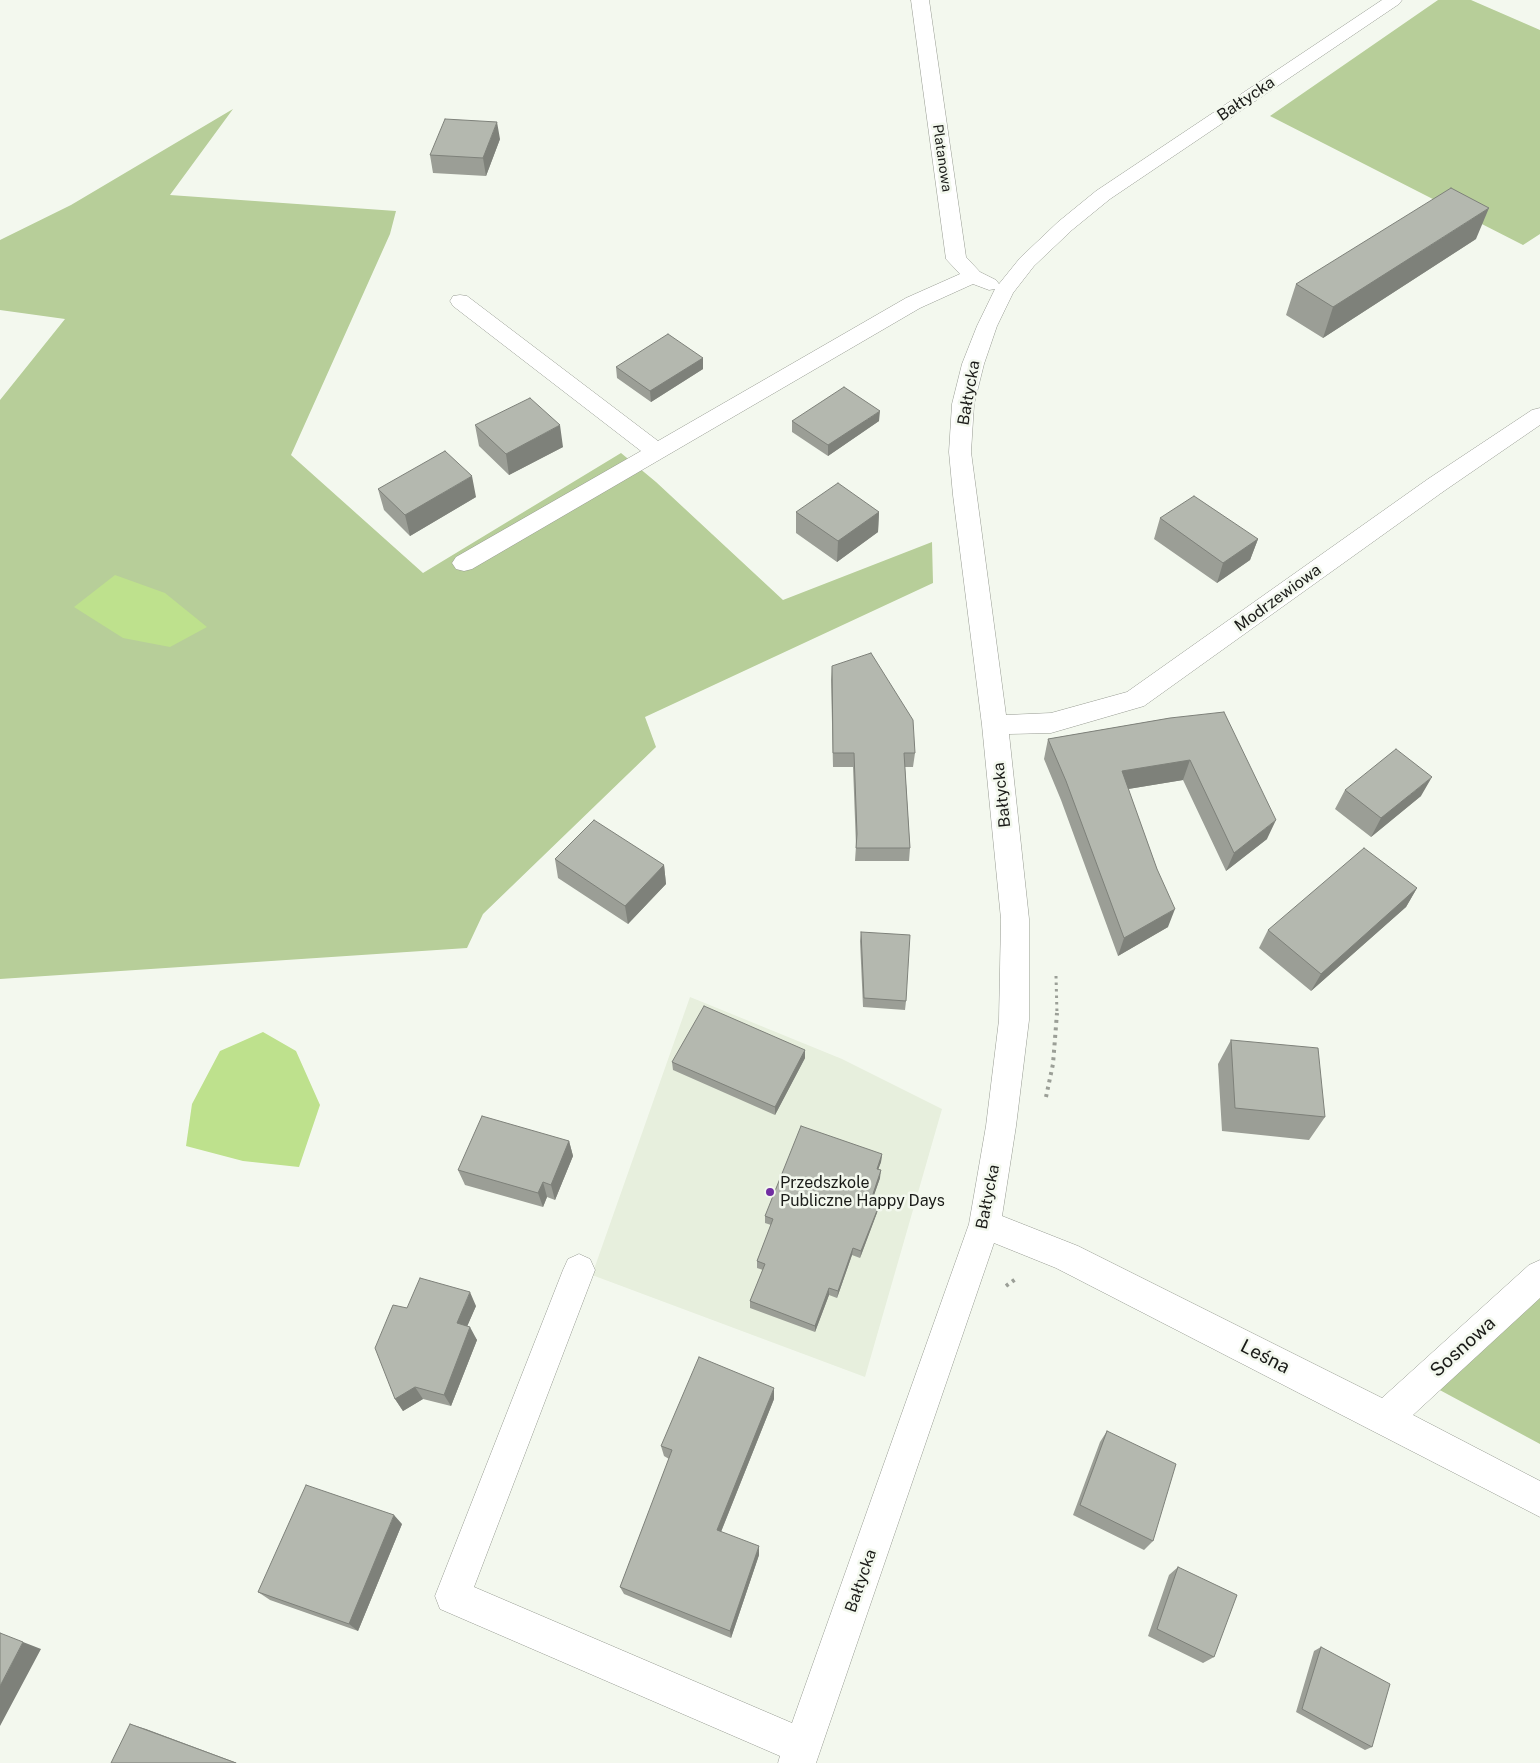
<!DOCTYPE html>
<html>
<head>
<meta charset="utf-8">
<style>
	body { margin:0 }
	canvas { display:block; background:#f3f8ee }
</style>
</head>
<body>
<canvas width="1540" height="1763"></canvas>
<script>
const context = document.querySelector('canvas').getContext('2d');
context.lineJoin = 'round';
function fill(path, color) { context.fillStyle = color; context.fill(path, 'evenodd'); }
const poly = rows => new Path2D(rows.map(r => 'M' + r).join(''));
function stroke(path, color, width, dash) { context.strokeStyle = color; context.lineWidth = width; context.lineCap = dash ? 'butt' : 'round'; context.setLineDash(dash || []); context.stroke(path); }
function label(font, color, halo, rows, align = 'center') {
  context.font = font + ' "Public Sans",sans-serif'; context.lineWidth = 5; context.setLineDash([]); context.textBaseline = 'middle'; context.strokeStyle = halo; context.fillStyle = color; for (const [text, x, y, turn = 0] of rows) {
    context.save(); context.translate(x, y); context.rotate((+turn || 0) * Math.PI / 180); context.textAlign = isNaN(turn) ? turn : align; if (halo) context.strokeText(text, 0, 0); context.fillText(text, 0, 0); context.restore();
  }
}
const built = poly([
	[690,997,842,1059,942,1109,865,1377,592,1275]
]);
const green = poly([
	[1438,0,1471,0,1540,30,1540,234,1523,245,1270,116],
	[233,109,170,195,396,211,390,234,291,455,423,573,621,453,656,482,783,600,932,542,933,583,645,717,656,747,483,914,467,948,0,979,0,400,65,319,0,310,0,240,71,205],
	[1540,1296,1540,1444,1436,1388]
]);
const water = poly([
	[115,575,165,593,207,627,170,647,123,638,74,607],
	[263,1032,296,1051,320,1105,299,1167,243,1161,186,1146,192,1104,220,1051]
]);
const pathFar1 = poly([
	[1056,976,1057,1014]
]);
const path = poly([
	[1046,1097,1053,1064,1057,1013],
	[1006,1286,1017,1278]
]);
const minor = poly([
	[911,0,929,0,966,257,980,272,996,280,999,284,1020,258,1058,222,1096,191,1382,0,1402,0,1399,4,1110,199,1072,230,1034,266,1013,293,997,326,984,364,974,404,971,452,1006,715,1051,713,1127,692,1428,479,1532,410,1540,408,1540,425,1444,491,1144,706,1051,733,1009,734,1029,919,1029,1020,1016,1126,1002,1216,1078,1246,1382,1398,1529,1265,1540,1260,1540,1298,1413,1415,1540,1481,1540,1517,1056,1268,994,1243,816,1763,778,1763,780,1756,440,1609,435,1596,563,1270,568,1259,579,1254,590,1259,595,1270,474,1587,792,1723,969,1224,986,1126,999,1020,1001,919,982,725,953,495,949,452,952,404,962,364,977,326,995,289,989,290,973,284,920,308,472,569,464,571,456,569,452,563,456,557,641,451,453,306,450,301,453,296,460,295,467,296,658,441,906,298,960,274,946,259,911,0]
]);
const wall = poly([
	[500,139,486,176,433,173,430,155],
	[1476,239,1323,338,1286,315,1296,284],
	[703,358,703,369,651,402,617,378,616,367],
	[792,421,879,421,828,456,792,432],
	[475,425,563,447,509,475,479,446],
	[378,489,476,497,410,536,384,510],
	[796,512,879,512,878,532,837,562,796,533],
	[1160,518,1258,539,1250,560,1217,583,1154,539],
	[832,666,915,753,913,767,905,767,910,848,909,861,855,861,856,846,853,767,833,767,831,680],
	[1170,718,1267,839,1226,871,1183,780,1128,789,1157,869,1168,927,1118,956,1061,800,1044,759,1048,739],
	[1345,790,1421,796,1371,837,1335,809],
	[555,859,664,865,666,884,628,924,558,878],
	[1417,888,1406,907,1311,991,1259,948,1268,930],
	[861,932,906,1001,905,1010,863,1007,860,941],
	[1231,1040,1325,1117,1309,1140,1222,1131,1218,1064],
	[805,1050,805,1058,775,1115,673,1070,672,1062],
	[569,1141,573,1156,555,1200,547,1197,543,1207,465,1185,458,1170],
	[882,1154,881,1162,878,1169,880,1178,872,1200,878,1210,860,1258,852,1255,837,1298,829,1295,815,1332,750,1308,750,1301,763,1270,757,1268,757,1261,771,1225,765,1223,765,1216],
	[476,1306,467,1326,477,1340,451,1406,423,1399,403,1411,395,1399,407,1308],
	[774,1399,721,1532,759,1555,731,1638,624,1594,620,1587,669,1459,664,1456,661,1446],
	[1107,1431,1153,1541,1144,1550,1073,1515,1100,1442],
	[402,1524,358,1631,270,1600,258,1592],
	[1178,1567,1214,1657,1203,1663,1148,1636,1169,1575],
	[1321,1647,1372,1747,1365,1750,1296,1712,1314,1651]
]);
const shadedWall = poly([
	[497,122,500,139,486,176,483,158],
	[1489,208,1476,239,1323,338,1333,307],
	[703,358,703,369,651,402,650,391],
	[880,411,879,421,828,456,828,445],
	[560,425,563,447,509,475,506,454],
	[472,476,476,497,410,536,405,515],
	[879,512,878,532,837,562,838,541],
	[1258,539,1250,560,1217,583,1223,563],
	[1190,760,1183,780,1116,791,1122,771],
	[1432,777,1421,796,1371,837,1381,818],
	[1276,820,1267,839,1226,871,1234,853],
	[664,865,666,884,628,924,625,906],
	[1417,888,1406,907,1311,991,1321,974],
	[1175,909,1168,927,1118,956,1124,938],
	[805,1050,805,1058,775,1115,775,1107],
	[569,1141,573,1156,555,1200,551,1185],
	[882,1154,881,1162,876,1176,877,1169],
	[881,1170,880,1178,870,1207,871,1200],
	[543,1182,547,1197,543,1207,538,1193],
	[880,1203,878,1210,860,1258,861,1251],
	[853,1248,852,1255,837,1298,838,1291],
	[829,1288,829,1295,815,1332,815,1326],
	[470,1292,476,1306,463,1336,457,1323],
	[470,1327,477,1340,451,1406,444,1395],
	[415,1387,423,1399,403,1411,395,1399],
	[774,1388,774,1399,718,1539,717,1530],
	[394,1515,402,1524,358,1631,349,1624],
	[759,1546,759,1555,731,1638,730,1631],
	[23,1642,41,1649,0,1726,0,1686],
	[130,1724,146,1729,237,1763,236,1763]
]);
const building = poly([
	[445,119,497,122,483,158,430,155,445,119],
	[1451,188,1489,208,1333,307,1296,284,1451,188],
	[668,334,703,358,650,391,616,367,668,334],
	[844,387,880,411,828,445,792,421,844,387],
	[530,398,560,425,506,454,475,425,530,398],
	[445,451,472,476,405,515,378,489,445,451],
	[838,483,879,512,838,541,796,512,838,483],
	[1194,496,1258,539,1223,563,1160,518,1194,496],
	[871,653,913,720,915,753,904,753,910,848,856,848,857,834,854,753,833,753,832,666,871,653],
	[1224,712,1276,820,1234,853,1190,760,1122,771,1157,869,1175,909,1124,938,1066,781,1048,739,1170,718,1224,712],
	[1396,749,1432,777,1381,818,1345,790,1396,749],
	[594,820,664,865,625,906,555,859,594,820],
	[1364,848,1417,888,1321,974,1268,930,1364,848],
	[861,932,910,935,906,1001,864,998,861,932],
	[704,1006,805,1050,775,1107,672,1062,704,1006],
	[1231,1040,1318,1048,1325,1117,1235,1108,1231,1040],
	[482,1116,569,1141,551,1185,543,1182,538,1193,458,1170,482,1116],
	[801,1126,882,1154,877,1169,881,1170,871,1200,880,1203,861,1251,853,1248,838,1291,829,1288,815,1326,750,1301,765,1264,757,1261,773,1219,765,1216,801,1126],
	[420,1278,470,1292,457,1323,470,1327,444,1395,415,1387,395,1399,375,1348,393,1305,407,1308,420,1278],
	[699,1357,774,1388,717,1530,759,1546,730,1631,620,1587,672,1450,661,1446,699,1357],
	[1107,1431,1176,1464,1153,1541,1080,1505,1107,1431],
	[306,1485,394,1515,349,1624,258,1592,306,1485],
	[1178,1567,1237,1595,1214,1657,1157,1629,1178,1567],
	[0,1633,23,1642,0,1686,0,1633],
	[1321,1647,1390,1684,1372,1747,1302,1709,1321,1647],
	[130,1724,236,1763,111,1763,130,1724]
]);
const markers = [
	[770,1192,5,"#712ea2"]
];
const farStreetnames = [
	["Platanowa",942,158,82]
];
const streetNames = [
	["Bałtycka",1246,99,-34],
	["Bałtycka",969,393,-80],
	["Modrzewiowa",1278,598,-36],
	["Bałtycka",1002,795,-96],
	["Bałtycka",988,1197,-79],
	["Bałtycka",861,1581,-71]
];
const poiNames = [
	["Przedszkole",780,1183],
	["Publiczne Happy Days",780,1201]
];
const nearStreetnames = [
	["Sosnowa",1463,1347,-42],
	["Leśna",1265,1357,27]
];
fill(built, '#e7efdd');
fill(green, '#b7ce99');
fill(water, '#bee18d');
stroke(minor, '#979b92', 1);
stroke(pathFar1, '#9b9f97', 3, [2.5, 4]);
stroke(path, '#9b9f97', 4, [3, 4.5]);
fill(minor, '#fff');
fill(wall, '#9b9e96');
fill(shadedWall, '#7e817a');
fill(building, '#b4b8af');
stroke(building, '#7e817a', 1);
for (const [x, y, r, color] of markers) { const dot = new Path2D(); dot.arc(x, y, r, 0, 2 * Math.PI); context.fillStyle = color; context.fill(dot); stroke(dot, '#f3f8ee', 2); }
label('14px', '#1a1b18', '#f3f8ee', farStreetnames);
label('16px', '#1a1b18', '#f3f8ee', streetNames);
label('16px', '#1a1b18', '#f3f8ee', poiNames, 'left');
label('19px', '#1a1b18', '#f3f8ee', nearStreetnames);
</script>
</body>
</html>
